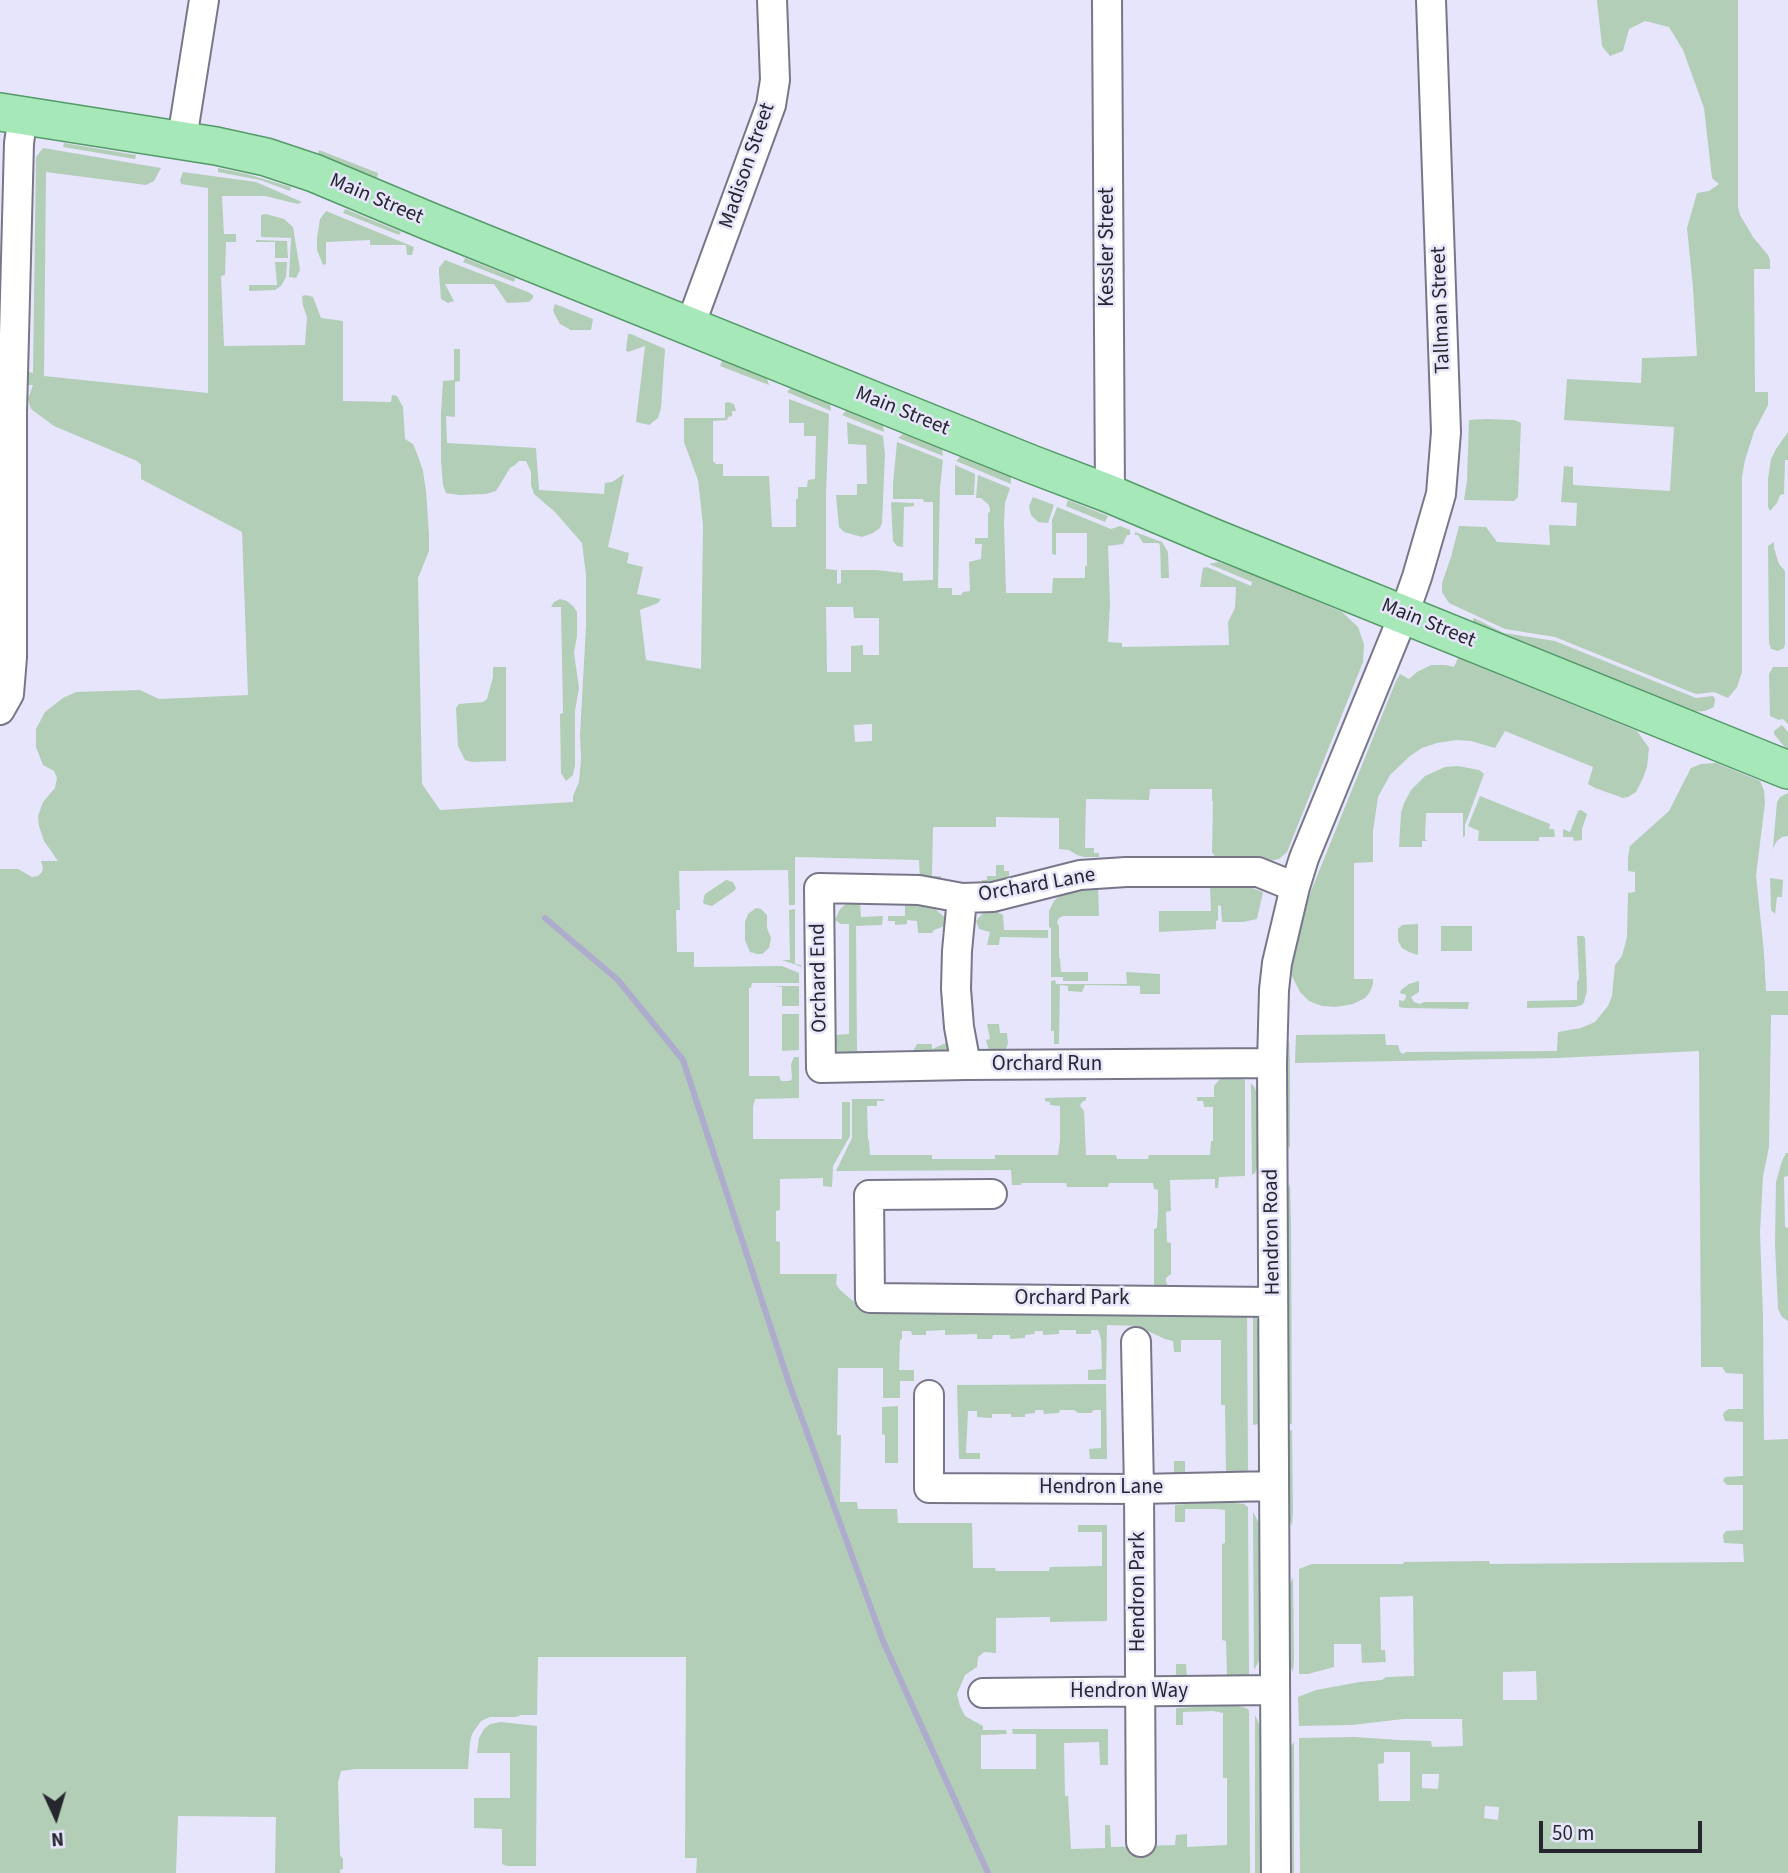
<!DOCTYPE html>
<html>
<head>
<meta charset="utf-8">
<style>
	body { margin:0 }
	#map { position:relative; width:1788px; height:1873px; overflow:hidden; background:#e6e5fb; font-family:"Source Sans 3",sans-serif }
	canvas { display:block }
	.north { position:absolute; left:21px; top:1782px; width:70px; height:70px; -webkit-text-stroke:5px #e6e5fb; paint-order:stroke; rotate:176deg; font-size:19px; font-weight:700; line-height:28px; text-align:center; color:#26262e }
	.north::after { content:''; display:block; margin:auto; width:24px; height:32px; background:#26262e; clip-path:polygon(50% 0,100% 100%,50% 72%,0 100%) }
	.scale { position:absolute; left:1539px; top:1821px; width:163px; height:32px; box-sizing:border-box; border:4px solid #26262e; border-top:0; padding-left:9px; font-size:21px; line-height:24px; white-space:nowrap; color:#26262e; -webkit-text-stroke:5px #e6e5fb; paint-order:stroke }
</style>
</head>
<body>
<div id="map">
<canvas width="1788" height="1873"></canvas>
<div class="north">N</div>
<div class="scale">50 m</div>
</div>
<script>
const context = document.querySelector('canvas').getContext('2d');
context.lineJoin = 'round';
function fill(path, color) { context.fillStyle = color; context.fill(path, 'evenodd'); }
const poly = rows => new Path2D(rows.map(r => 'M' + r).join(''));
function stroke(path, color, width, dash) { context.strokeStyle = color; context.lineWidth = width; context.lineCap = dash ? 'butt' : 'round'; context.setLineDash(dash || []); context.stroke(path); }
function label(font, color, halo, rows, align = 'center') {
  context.font = font + ' "Source Sans 3",sans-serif'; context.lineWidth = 5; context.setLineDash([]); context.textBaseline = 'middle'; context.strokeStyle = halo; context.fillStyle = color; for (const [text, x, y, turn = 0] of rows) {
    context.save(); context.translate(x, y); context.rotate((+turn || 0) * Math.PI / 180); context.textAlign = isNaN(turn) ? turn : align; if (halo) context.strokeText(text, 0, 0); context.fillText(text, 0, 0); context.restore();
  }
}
const green = poly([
	[1597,0,1738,0,1738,207,1740,215,1753,237,1768,255,1770,260,1770,269,1754,269,1755,392,1768,392,1768,405,1754,432,1745,460,1742,477,1742,672,1737,687,1728,698,1714,692,1697,694,1693,693,1555,637,1505,629,1449,603,1442,592,1442,583,1451,557,1459,526,1486,527,1497,542,1550,545,1549,525,1576,526,1577,503,1561,502,1564,466,1573,467,1573,485,1670,491,1674,427,1564,420,1567,379,1641,383,1642,358,1697,356,1693,288,1687,228,1697,193,1709,191,1719,184,1712,178,1704,108,1683,50,1669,27,1645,21,1629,29,1623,51,1610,56,1602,46],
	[64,143,136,155,135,159,63,147],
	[43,148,161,168,154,181,146,185,46,172,44,376,208,393,208,188,181,184,180,180,183,172,256,182,302,202,298,204,265,196,222,196,224,234,236,234,236,242,226,242,225,275,221,276,224,346,305,345,307,317,303,306,302,296,306,295,313,297,321,318,343,321,343,401,391,402,392,395,397,396,403,407,405,439,413,444,418,456,423,471,426,491,429,534,429,551,418,578,422,784,440,810,573,802,573,796,579,782,581,759,580,735,586,626,586,575,582,543,555,512,534,494,531,485,531,472,526,461,519,461,515,465,510,468,496,491,486,494,460,495,446,493,443,485,441,461,441,413,443,381,454,380,454,349,460,349,460,381,455,382,455,417,446,416,447,443,536,448,539,490,604,494,605,483,612,482,624,474,608,547,629,553,627,563,643,567,637,594,661,599,658,603,640,610,646,660,701,669,703,525,698,480,684,442,684,418,725,418,725,403,728,402,734,404,736,411,732,411,732,416,728,417,727,420,713,421,713,461,716,464,723,464,723,476,769,476,772,527,796,527,796,499,798,499,798,487,807,487,808,480,815,479,816,436,804,436,804,423,789,423,789,399,829,414,826,493,826,569,837,570,837,584,841,583,841,570,876,570,903,573,903,581,933,580,933,502,924,502,923,499,893,499,893,484,897,442,943,460,940,488,938,588,952,588,952,595,961,595,963,592,970,591,969,562,981,559,982,544,975,544,975,538,988,538,988,513,990,512,990,509,989,505,981,498,976,498,978,475,1010,488,1005,503,1004,522,1006,593,1052,593,1053,578,1085,578,1085,566,1087,566,1087,533,1056,533,1056,555,1052,554,1052,520,1057,507,1111,529,1120,526,1130,530,1130,535,1127,535,1123,544,1108,546,1110,603,1108,642,1122,643,1122,647,1229,645,1228,622,1235,608,1236,587,1200,587,1203,568,1207,567,1251,586,1252,582,1209,564,1218,562,1252,574,1342,612,1358,627,1364,644,1363,662,1287,852,1279,859,1270,861,1218,861,1212,852,1213,801,1212,801,1212,789,1150,789,1149,800,1086,799,1085,848,1094,848,1094,853,1099,853,1099,857,1084,857,1077,855,1069,850,1059,849,1059,818,996,817,996,827,933,827,932,876,941,876,941,881,920,880,919,860,795,857,795,905,789,905,788,870,679,871,680,910,676,910,677,952,694,952,694,967,782,966,799,973,799,983,752,983,751,988,749,988,749,1076,779,1076,781,1081,789,1081,792,1079,791,1064,794,1057,799,1057,799,1098,755,1099,753,1107,753,1139,842,1139,842,1102,850,1102,850,1136,833,1166,832,1187,823,1186,823,1178,780,1179,780,1210,776,1211,776,1241,780,1242,780,1274,837,1274,836,1284,840,1290,859,1306,1247,1312,1248,1470,1237,1478,1174,1480,1174,1461,1185,1461,1185,1474,1226,1473,1225,1405,1221,1405,1221,1340,1181,1340,1181,1352,1174,1352,1173,1341,1165,1339,1137,1326,1107,1325,1106,1380,1088,1380,1088,1370,1102,1369,1101,1339,1098,1330,1091,1330,1091,1334,1076,1334,1076,1330,1059,1330,1059,1334,1043,1335,1043,1331,1035,1331,1034,1334,1025,1335,1025,1338,1010,1339,1010,1335,993,1335,992,1339,977,1339,977,1334,945,1335,945,1330,926,1331,926,1335,912,1335,911,1331,902,1331,902,1339,900,1340,899,1370,914,1370,914,1381,900,1381,900,1398,883,1398,883,1368,838,1368,837,1435,841,1435,840,1502,857,1502,858,1509,897,1509,898,1523,972,1523,973,1568,995,1568,996,1571,1049,1571,1050,1567,1102,1566,1102,1532,1078,1532,1078,1525,1107,1525,1107,1621,1050,1622,1050,1617,996,1618,996,1653,984,1652,978,1657,977,1667,965,1675,957,1694,960,1706,965,1716,983,1726,983,1730,1006,1730,1007,1734,981,1735,981,1769,1036,1769,1036,1734,1013,1734,1012,1729,1108,1729,1108,1765,1100,1765,1099,1742,1064,1743,1065,1796,1068,1796,1071,1849,1105,1848,1105,1825,1110,1825,1111,1847,1175,1845,1176,1835,1187,1834,1187,1847,1227,1845,1227,1778,1223,1778,1223,1713,1213,1711,1183,1712,1183,1725,1176,1725,1176,1708,1234,1705,1246,1708,1249,1710,1250,1873,696,1873,697,1858,685,1858,686,1657,538,1657,537,1715,521,1715,516,1717,490,1717,481,1721,472,1734,470,1742,468,1769,356,1769,341,1771,338,1782,340,1855,343,1859,343,1869,340,1870,340,1873,275,1873,276,1817,178,1816,176,1873,0,1873,0,869,18,869,32,877,38,876,42,872,43,868,41,861,58,861,44,841,39,826,38,816,43,802,55,788,57,778,54,771,43,765,36,747,36,729,45,712,63,698,76,692,140,690,159,699,248,695,242,532,141,479,141,465,137,461,54,426,31,409,28,399,33,385,27,385,30,158,32,151,29,372,33,373,36,157],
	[826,607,853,607,854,618,879,618,879,655,863,655,863,645,851,646,851,672,827,672],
	[872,724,872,741,855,742,854,725],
	[319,150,378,173,377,178,318,154],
	[218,168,247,174,291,187,290,191,260,180,218,172],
	[345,209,401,232,399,235,343,213],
	[326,211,414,247,412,255,407,255,406,245,370,245,370,240,326,242,326,264,323,265,317,250,317,238,320,219],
	[266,214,284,219,293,227,300,270,296,278,289,277,291,238,261,237,261,215],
	[256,240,287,241,288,258,275,258,275,242,256,242],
	[465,258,515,278,514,282,463,262],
	[445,260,528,292,533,295,533,298,529,302,507,303,494,284,445,284,454,301,448,303,441,299,439,275,439,268],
	[275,262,287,262,286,277,281,286,275,290,249,291,249,285,277,285],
	[555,304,593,319,591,330,571,330,560,324,555,315,553,310],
	[628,334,631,334,665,349,661,408,658,418,649,425,636,422,645,346,628,352,626,350],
	[722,360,767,378,769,385,720,366],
	[791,388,830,403,831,411,787,392],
	[847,410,883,425,884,432,842,415],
	[1486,419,1514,420,1521,423,1518,497,1514,501,1464,500,1467,481,1469,420],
	[847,422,883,436,885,455,882,523,880,528,873,533,862,537,844,532,839,527,836,495,857,495,857,484,867,484,866,445,848,444],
	[1788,432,1788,460,1785,460,1784,494,1780,495,1777,503,1770,511,1768,507,1768,479,1771,459,1776,449],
	[903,434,942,449,943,456,898,438],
	[961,456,1011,477,1011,484,956,461],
	[955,465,975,474,974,495,955,495],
	[1033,497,1054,505,1048,523,1038,522,1031,515,1029,506],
	[1068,500,1108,516,1105,522,1066,506],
	[891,502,914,503,914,506,904,507,903,547,897,546,893,541],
	[1135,532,1162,542,1168,552,1169,578,1161,578,1160,545,1158,543,1143,543,1138,535,1135,535],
	[1774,542,1774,548,1779,564,1785,571,1785,644,1784,648,1778,651,1771,649,1769,643,1768,546],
	[560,599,567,601,573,606,577,612,577,636,574,653,579,688,575,711,575,765,573,775,566,781,561,773,560,714,563,713,561,607,551,607,554,602],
	[1474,618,1504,633,1555,641,1696,698,1713,696,1715,699,1714,707,1705,711,1691,712,1471,624],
	[1458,658,1637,731,1649,748,1647,767,1643,778,1636,792,1628,797,1623,798,1595,788,1588,784,1593,767,1505,731,1495,748,1471,741,1456,740,1437,743,1422,748,1410,756,1390,775,1378,797,1373,831,1373,862,1354,863,1354,979,1373,979,1373,984,1370,992,1365,998,1353,1004,1336,1007,1322,1006,1309,1001,1300,992,1290,972,1302,919,1311,891,1396,681,1400,674,1409,679,1417,672,1431,665,1446,665,1454,667],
	[493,667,506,667,506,761,472,762,465,760,458,746,456,708,459,704,483,702,487,699,493,677],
	[1773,667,1788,667,1788,724,1783,719,1779,720,1770,716,1769,674],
	[1782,725,1788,732,1788,751,1774,734,1774,731],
	[1716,763,1760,781,1764,790,1765,803,1756,875,1764,953,1766,991,1788,991,1788,1015,1771,1015,1769,1147,1763,1176,1760,1233,1763,1317,1764,1440,1788,1439,1788,1873,1300,1873,1299,1738,1355,1737,1399,1740,1431,1741,1432,1747,1463,1746,1462,1719,1403,1719,1352,1725,1299,1726,1298,1697,1316,1690,1360,1682,1382,1680,1386,1677,1414,1676,1413,1596,1380,1597,1381,1650,1385,1650,1386,1662,1362,1663,1361,1644,1334,1644,1334,1667,1308,1674,1299,1674,1299,1569,1312,1564,1403,1564,1404,1562,1489,1561,1490,1564,1744,1562,1743,1544,1724,1543,1723,1535,1726,1531,1743,1530,1743,1485,1727,1485,1723,1481,1725,1477,1743,1476,1743,1422,1725,1421,1723,1415,1724,1412,1729,1409,1743,1409,1743,1374,1726,1373,1722,1367,1701,1367,1699,1051,1557,1058,1295,1063,1296,1035,1385,1034,1386,1045,1398,1045,1400,1052,1403,1054,1406,1052,1557,1051,1558,1032,1581,1028,1595,1022,1608,1006,1612,996,1615,965,1622,956,1627,937,1628,893,1635,892,1635,872,1628,871,1628,857,1630,846,1669,811,1691,768,1701,764],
	[1536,1671,1537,1700,1503,1700,1503,1672],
	[1384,1752,1410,1752,1410,1801,1379,1801,1378,1764,1384,1763],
	[1422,1774,1439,1774,1438,1789,1422,1788],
	[1485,1806,1499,1807,1498,1820,1484,1818],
	[1458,766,1479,770,1484,774,1465,825,1465,836,1463,837,1463,813,1426,813,1425,839,1427,841,1422,841,1422,847,1399,847,1401,813,1404,803,1411,790,1425,776,1445,767],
	[1788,793,1788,836,1782,837,1777,841,1773,848,1772,858,1777,802,1780,797],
	[1480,796,1550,824,1549,829,1554,829,1555,837,1539,837,1539,841,1478,841,1479,831,1468,826],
	[1581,810,1587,814,1582,829,1582,840,1574,841,1573,837,1563,837,1563,829,1570,832,1578,811],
	[996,865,1004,865,1004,871,1009,871,1009,881,981,886,982,880,987,880,987,876,996,876],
	[1770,878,1783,880,1782,897,1777,897,1775,914,1771,910],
	[726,880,733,882,736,888,734,891,712,906,704,904,703,902,705,894],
	[1238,885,1249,887,1263,892,1257,919,1243,922,1222,922,1221,906,1218,905,1218,920,1216,921,1216,929,1159,932,1159,911,1211,911,1210,887],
	[1098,886,1099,916,1063,916,1059,918,1057,922,1059,926,1059,958,1060,959,1061,972,1088,972,1088,981,1063,981,1063,977,1051,977,1051,928,1049,927,1049,911,1054,901,1064,891],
	[849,901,860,901,861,917,883,916,882,925,856,926,857,1051,881,1052,881,1057,840,1054,837,1051,835,1035,849,1034,849,924,841,924,835,920,840,909],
	[928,903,948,920,949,923,945,926,934,930,932,933,918,933,917,921,907,920,907,924,895,925,895,921,888,921,888,916,905,916,905,904],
	[756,908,761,909,767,915,767,928,771,938,769,948,762,954,757,954,750,952,745,940,745,922,748,914],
	[795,909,795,964,801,965,802,967,782,960,790,960,789,910],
	[988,912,998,912,1003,915,1004,930,1048,930,1048,938,1000,937,999,945,987,945,990,932,979,929,976,921,983,913],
	[1418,924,1418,955,1409,952,1402,948,1398,941,1398,929,1402,925],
	[1441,926,1472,926,1472,951,1441,951],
	[1577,936,1583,936,1585,938,1587,991,1584,1002,1582,1005,1575,1007,1527,1008,1527,1001,1577,1000,1577,982,1579,979],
	[1126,972,1160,974,1160,994,1140,994,1140,986,1085,985,1082,992,1068,991,1068,986,1060,985,1059,1044,1054,1044,1054,1031,1051,1031,1051,981,1055,980,1056,984,1127,984],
	[1419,981,1419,992,1411,997,1414,1002,1420,1004,1424,1002,1469,1002,1468,1009,1405,1008,1399,1007,1399,1000,1404,1001,1406,997,1406,995,1400,993,1401,990,1409,984],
	[773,986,799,986,799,1006,782,1006,782,987],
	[782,1014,799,1014,799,1050,782,1051],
	[987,1024,999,1024,1000,1033,1007,1033,1008,1043,1005,1052,996,1055,989,1051,986,1040,990,1039],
	[1289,1040,1290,1063,1290,1149,1286,1141,1286,1050],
	[946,1043,949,1047,947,1051,943,1053,912,1053,917,1044,932,1044,932,1049],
	[1237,1078,1245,1080,1245,1176,1219,1177,1218,1188,1215,1188,1215,1179,1170,1180,1171,1211,1166,1212,1167,1242,1171,1243,1171,1274,1166,1278,1166,1281,1169,1289,1154,1290,1154,1229,1157,1228,1158,1211,1158,1190,1154,1189,1153,1183,1109,1183,1108,1187,1067,1187,1066,1183,1022,1183,1021,1185,1012,1185,1011,1170,836,1171,852,1138,852,1099,884,1099,884,1101,877,1101,877,1106,867,1106,868,1140,869,1141,870,1155,932,1155,932,1159,995,1159,995,1155,1058,1155,1060,1140,1060,1106,1050,1105,1050,1102,1045,1101,1045,1098,1086,1097,1086,1100,1082,1102,1080,1106,1084,1111,1086,1155,1116,1155,1117,1159,1148,1159,1149,1155,1210,1155,1211,1141,1213,1141,1213,1107,1204,1107,1203,1101,1197,1101,1197,1097,1214,1097,1214,1086,1220,1079],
	[1251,1083,1255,1088,1257,1094,1258,1165,1255,1173,1252,1175],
	[1786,1153,1788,1153,1788,1176,1784,1177,1785,1227,1788,1228,1788,1321,1782,1317,1778,1309,1775,1245,1776,1182,1782,1161],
	[1290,1184,1291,1222,1292,1424,1288,1424,1287,1190],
	[1253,1315,1256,1317,1259,1323,1259,1424,1253,1425],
	[1106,1384,1107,1459,1090,1459,1089,1449,1101,1448,1101,1410,1094,1410,1091,1413,1078,1413,1074,1410,1060,1410,1059,1413,1044,1414,1043,1410,1035,1410,1035,1413,1025,1414,1025,1417,1011,1417,1011,1414,992,1414,992,1418,977,1417,977,1411,968,1411,966,1453,980,1453,980,1459,959,1459,957,1385],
	[898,1406,898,1463,885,1463,885,1435,882,1434,882,1407],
	[1292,1430,1293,1512,1292,1526,1289,1518,1288,1431],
	[1196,1503,1236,1503,1244,1504,1248,1507,1249,1674,1241,1679,1176,1680,1176,1664,1186,1664,1187,1677,1217,1677,1227,1675,1226,1641,1222,1640,1222,1544,1225,1543,1225,1510,1216,1509,1185,1509,1185,1522,1175,1522,1175,1505],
	[1253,1512,1260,1525,1261,1651,1260,1659,1254,1670],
	[1293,1577,1294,1661,1293,1672,1289,1664,1289,1587],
	[1255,1715,1258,1721,1261,1730,1262,1873,1255,1873],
	[501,1722,537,1726,536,1866,507,1866,502,1864,502,1829,474,1828,474,1798,510,1798,510,1753,477,1753,479,1738,484,1729,490,1724],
	[1294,1742,1294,1873,1290,1873,1290,1747]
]);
const stream = poly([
	[545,918,618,980,683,1060,789,1383,883,1641,988,1873]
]);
const minor = poly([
	[1107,0,1110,494],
	[182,139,204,0],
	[690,326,771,105,775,80,772,0],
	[0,710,9,694,12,657,12,412,19,143,23,116],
	[962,898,957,951,956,989,959,1027,966,1065],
	[1272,1063,966,1065,821,1068,819,888,919,890,962,898,993,897,1080,875,1126,872,1258,872,1295,887],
	[992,1194,869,1195,870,1298,1273,1302],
	[1136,1342,1139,1489,1141,1842],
	[929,1395,929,1488,1139,1489,1274,1486],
	[983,1693,1275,1690],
	[1276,1873,1272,1063,1274,990,1277,963,1295,887,1304,858,1404,614,1417,577,1441,494,1446,432,1431,0]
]);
const major = poly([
	[0,112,216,146,266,157,314,173,431,222,1031,464,1110,494,1214,538,1788,770]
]);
const streetNames = [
	["Madison Street",748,166,-71],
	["Main Street",376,200,23],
	["Kessler Street",1108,247,-90],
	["Tallman Street",1442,310,-92],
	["Main Street",902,412,22],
	["Main Street",1428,624,22],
	["Orchard Lane",1037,886,-10],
	["Orchard End",820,978,-91],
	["Orchard Run",1047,1065],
	["Hendron Road",1273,1232,-91],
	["Orchard Park",1072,1299],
	["Hendron Lane",1101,1488],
	["Hendron Park",1139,1592,-90],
	["Hendron Way",1129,1692]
];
fill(green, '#b2ceb7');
stroke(stream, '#aeaccd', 6);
stroke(minor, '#78778a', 32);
stroke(major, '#549a68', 40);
stroke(minor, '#fff', 28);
stroke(major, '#a7e8b8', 37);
label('21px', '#26262e', '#e6e5fb', streetNames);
</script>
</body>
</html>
